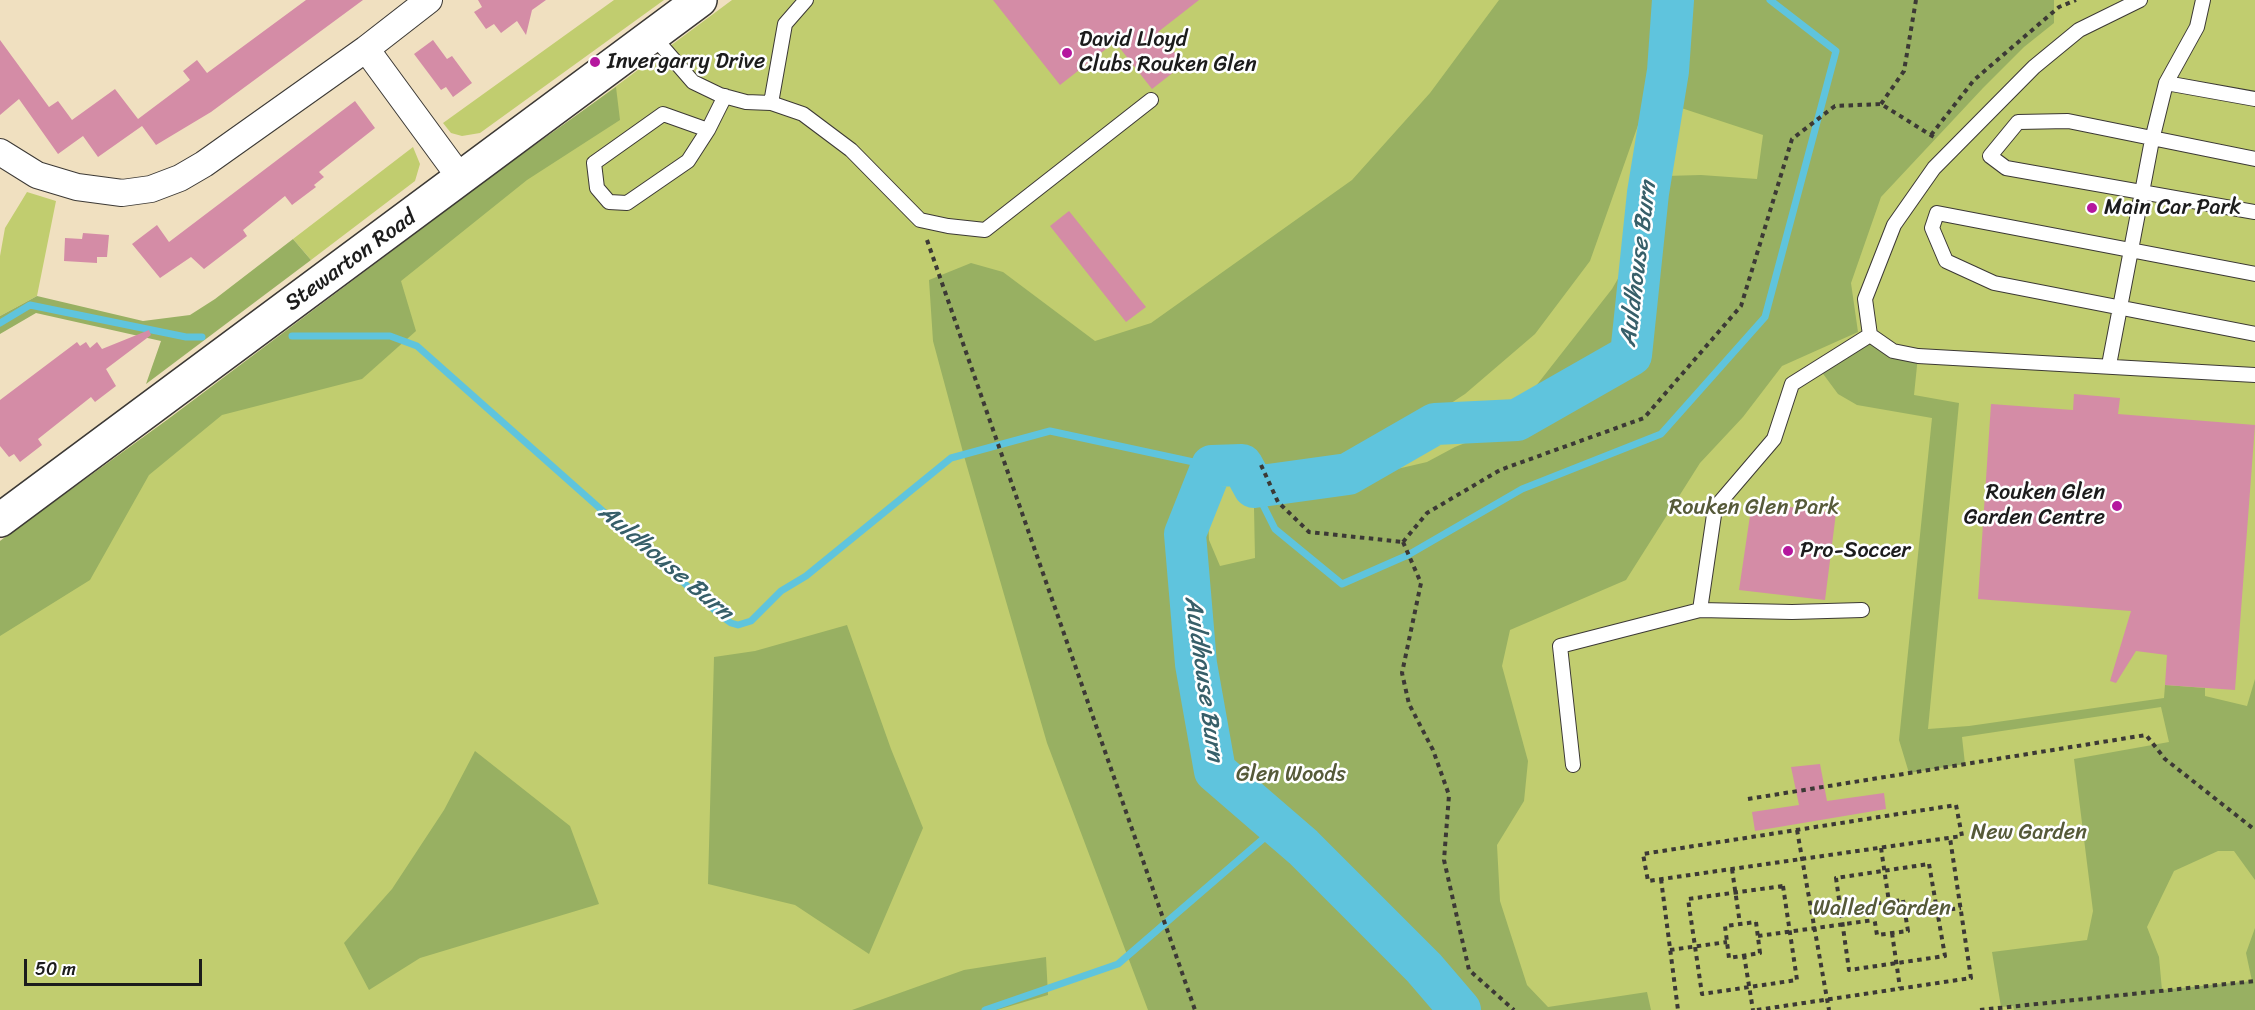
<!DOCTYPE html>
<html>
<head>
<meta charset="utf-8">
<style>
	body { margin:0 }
	#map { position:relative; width:2255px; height:1010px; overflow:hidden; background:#f0e0c0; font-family:Sriracha,sans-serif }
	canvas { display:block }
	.scale { position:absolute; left:24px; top:959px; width:178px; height:27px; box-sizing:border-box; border:3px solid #1c1c1c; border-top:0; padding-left:8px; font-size:18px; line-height:21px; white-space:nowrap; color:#1c1c1c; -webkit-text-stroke:4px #fff; paint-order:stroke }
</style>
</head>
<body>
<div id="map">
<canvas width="2255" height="1010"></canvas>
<div class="scale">50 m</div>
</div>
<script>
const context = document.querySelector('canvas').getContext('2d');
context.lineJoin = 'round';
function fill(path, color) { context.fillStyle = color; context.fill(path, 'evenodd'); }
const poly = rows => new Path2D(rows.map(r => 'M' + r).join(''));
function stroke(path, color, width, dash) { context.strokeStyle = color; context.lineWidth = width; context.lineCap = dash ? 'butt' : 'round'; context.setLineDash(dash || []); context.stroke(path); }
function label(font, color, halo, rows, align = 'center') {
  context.font = font + ' Sriracha,sans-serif'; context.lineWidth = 5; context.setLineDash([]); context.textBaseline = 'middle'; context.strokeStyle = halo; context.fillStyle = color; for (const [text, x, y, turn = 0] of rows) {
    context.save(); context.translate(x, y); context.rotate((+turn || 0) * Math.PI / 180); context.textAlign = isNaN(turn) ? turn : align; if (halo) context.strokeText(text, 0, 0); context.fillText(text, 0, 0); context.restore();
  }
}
const green = poly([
	[614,0,664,0,480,133,462,136,451,133,443,123],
	[732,0,2255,0,2255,1010,0,1010,0,541,167,420],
	[413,147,420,164,415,181,311,260,293,239],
	[27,192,56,201,37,296,0,316,0,256,5,228]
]);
const forest = poly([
	[1499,0,2054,0,2054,23,2024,47,1983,88,1881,197,1851,283,1858,332,1782,366,1743,417,1700,463,1626,580,1510,630,1502,666,1528,761,1524,801,1497,845,1500,901,1527,985,1548,1007,1647,992,1651,1010,1148,1010,1047,743,964,456,933,341,929,280,971,263,1003,272,1095,341,1151,323,1352,180,1430,93],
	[1648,97,1763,135,1757,179,1701,175,1665,176,1652,220,1612,289,1503,428,1455,447,1427,462,1397,469,1393,441,1465,394,1535,334,1590,261],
	[1222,478,1254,508,1255,558,1220,566,1209,540,1207,494],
	[616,87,620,120,527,180,401,281,416,331,362,379,222,415,149,475,90,580,0,636,0,541,167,420,501,169],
	[293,239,311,260,146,384,161,341,36,313,0,334,0,316,37,296,143,321,190,315,215,299],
	[1870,335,1918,356,1914,395,1959,403,1928,729,1969,726,2164,698,2165,685,2205,688,2205,696,2247,706,2255,679,2255,880,2234,851,2218,851,2174,871,2147,927,2159,957,2162,990,2252,981,2246,953,2255,928,2255,1010,2014,1010,2013,1006,2001,1007,1992,952,2087,940,2093,911,2074,759,2169,742,2161,707,1962,737,1965,764,1909,773,1899,740,1932,418,1857,405,1838,394,1818,367],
	[847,625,891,749,923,828,869,954,795,905,708,884,714,657,755,651],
	[475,751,570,826,599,904,420,958,369,990,344,943,392,889,444,810],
	[1046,957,1048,995,997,1010,852,1010,964,970]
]);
const stream = poly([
	[0,323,30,305,186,337,202,337],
	[292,336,390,336,417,346,720,615,731,623,738,625,751,621,781,591,806,576,951,458,1050,431,1212,466],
	[1254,487,1275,529,1342,584,1408,555,1522,489,1661,434,1765,317,1836,51,1770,0],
	[985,1010,1118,964,1278,826]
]);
const river = poly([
	[1460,1010,1424,968,1303,847,1215,771,1196,664,1185,534,1212,466,1242,465,1254,487,1348,474,1435,424,1517,420,1631,355,1648,193,1668,71,1673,0]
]);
const building = poly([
	[306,0,363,0,211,112,156,145,142,126,98,157,83,136,58,154,19,99,0,115,0,40,49,107,58,101,72,120,115,89,138,119,190,80,183,71,197,60,207,73],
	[478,0,546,0,532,10,526,35,517,21,501,33,494,24,486,29,474,12,482,7],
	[993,0,1199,0,1158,32,1184,64,1152,89,1115,42,1060,85],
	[433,40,447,59,452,56,472,83,453,97,446,87,441,90,414,54],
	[355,101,375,128,319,172,324,177,314,185,316,187,292,205,285,196,243,230,247,236,204,269,191,257,160,278,132,244,157,225,169,242],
	[1069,211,1146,307,1126,322,1050,226],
	[83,233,109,235,107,257,97,257,97,263,64,261,65,238,82,239],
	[149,330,151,335,106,369,116,386,95,402,91,397,38,439,42,445,20,462,14,454,9,457,0,446,0,400,77,342,80,346,86,342,90,348,97,342,102,349],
	[2074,394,2120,398,2118,414,2255,425,2235,690,2165,685,2167,655,2136,651,2116,683,2110,681,2131,611,1978,599,1991,404,2073,410],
	[1752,502,1836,513,1825,600,1739,590],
	[1820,764,1827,801,1884,793,1886,809,1755,831,1752,812,1799,805,1791,767]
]);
const path = poly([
	[1881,104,1904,71,1916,0],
	[1931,135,1974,80,2059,7,2076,0],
	[927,240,1195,1010],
	[1261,465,1278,502,1309,532,1403,542],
	[1403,542,1427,513,1500,470,1644,418,1741,306,1792,139,1835,106,1881,104,1937,139],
	[1403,542,1421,583,1402,673,1409,704,1433,750,1449,795,1444,860,1469,970,1514,1010],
	[1748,799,2146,735,2165,759,2255,830],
	[1956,805,1962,836,1648,881,1643,854,1956,805],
	[1797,830,1829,1010],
	[1881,848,1889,902],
	[1929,864,1945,956,1849,970,1836,878,1929,864],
	[1732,869,1740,924],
	[1661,879,1678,1010],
	[1783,886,1797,980,1702,994,1688,899,1783,886],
	[1903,900,1908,931,1877,935,1872,904,1903,900],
	[1906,915,1961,908],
	[1756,922,1760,953,1729,958,1725,926,1756,922],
	[1892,933,1900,988],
	[1758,936,1874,920],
	[1670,950,1727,942],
	[1744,955,1753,1010],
	[1757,1010,1971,978,1950,838],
	[1980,1010,2255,981]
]);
const lane = poly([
	[2140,0,2079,30,2034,67,1934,168,1894,225,1865,299,1870,335,1893,351,1918,356,2255,375],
	[653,36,693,82,720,95,746,102,771,103,803,114,851,150,920,220,948,226,985,230,1151,100],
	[2166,83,2255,99],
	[771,103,785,24,806,0],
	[708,130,663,114,594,163,597,188,609,202,627,203,688,161,708,130,725,96],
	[2255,159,2068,121,2018,122,1990,156,2006,168,2255,212],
	[2255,274,1937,213,1932,228,1946,261,1994,283,2255,334],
	[2109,365,2152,140,2166,83,2197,27,2203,0],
	[1700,610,1792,612,1862,610],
	[1573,765,1560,646,1700,610,1715,508,1774,439,1792,384,1870,335]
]);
const street = poly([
	[366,49,429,0],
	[0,152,37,175,77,187,122,193,151,189,180,178,204,164,366,49,462,180]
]);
const secondary = poly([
	[0,520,700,0]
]);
const markers = [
	[1067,53,6,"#b5179e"],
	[595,62,6,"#b5179e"],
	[2092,208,6,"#b5179e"],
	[2117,506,6,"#b5179e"],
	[1788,551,6,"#b5179e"]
];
const poiNames = [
	["David Lloyd",1079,40],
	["Clubs Rouken Glen",1079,65],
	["Invergarry Drive",607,62],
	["Main Car Park",2104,208],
	["Rouken Glen",2105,493,"right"],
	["Garden Centre",2105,518,"right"],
	["Pro-Soccer",1800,551]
];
const streetNames = [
	["Stewarton Road",351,261,-36]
];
const parkNames = [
	["Rouken Glen Park",1754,508],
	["Glen Woods",1291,775],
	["New Garden",2029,833],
	["Walled Garden",1882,909]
];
const waterNames = [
	["Auldhouse Burn",1639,264,-83],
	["Auldhouse Burn",665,563,40],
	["Auldhouse Burn",1203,679,82]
];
fill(green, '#c1cd6f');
fill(forest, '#98b062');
stroke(stream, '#5fc4dd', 7);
stroke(river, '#5fc4dd', 42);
fill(building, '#d48ca6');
stroke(lane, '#3c3935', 16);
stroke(street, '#3c3935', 28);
stroke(secondary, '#3c3935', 36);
stroke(path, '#3c3935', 4, [4.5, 4.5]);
stroke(lane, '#fff', 14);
stroke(street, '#fff', 26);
stroke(secondary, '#fff', 33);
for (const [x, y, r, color] of markers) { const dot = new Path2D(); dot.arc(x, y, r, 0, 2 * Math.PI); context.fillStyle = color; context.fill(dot); stroke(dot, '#fff', 2); }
label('22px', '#1c1c1c', '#fff', poiNames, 'left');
label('22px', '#1c1c1c', '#fff', streetNames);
label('22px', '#565a39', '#fff', parkNames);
label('italic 24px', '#375f69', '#fff', waterNames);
</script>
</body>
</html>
